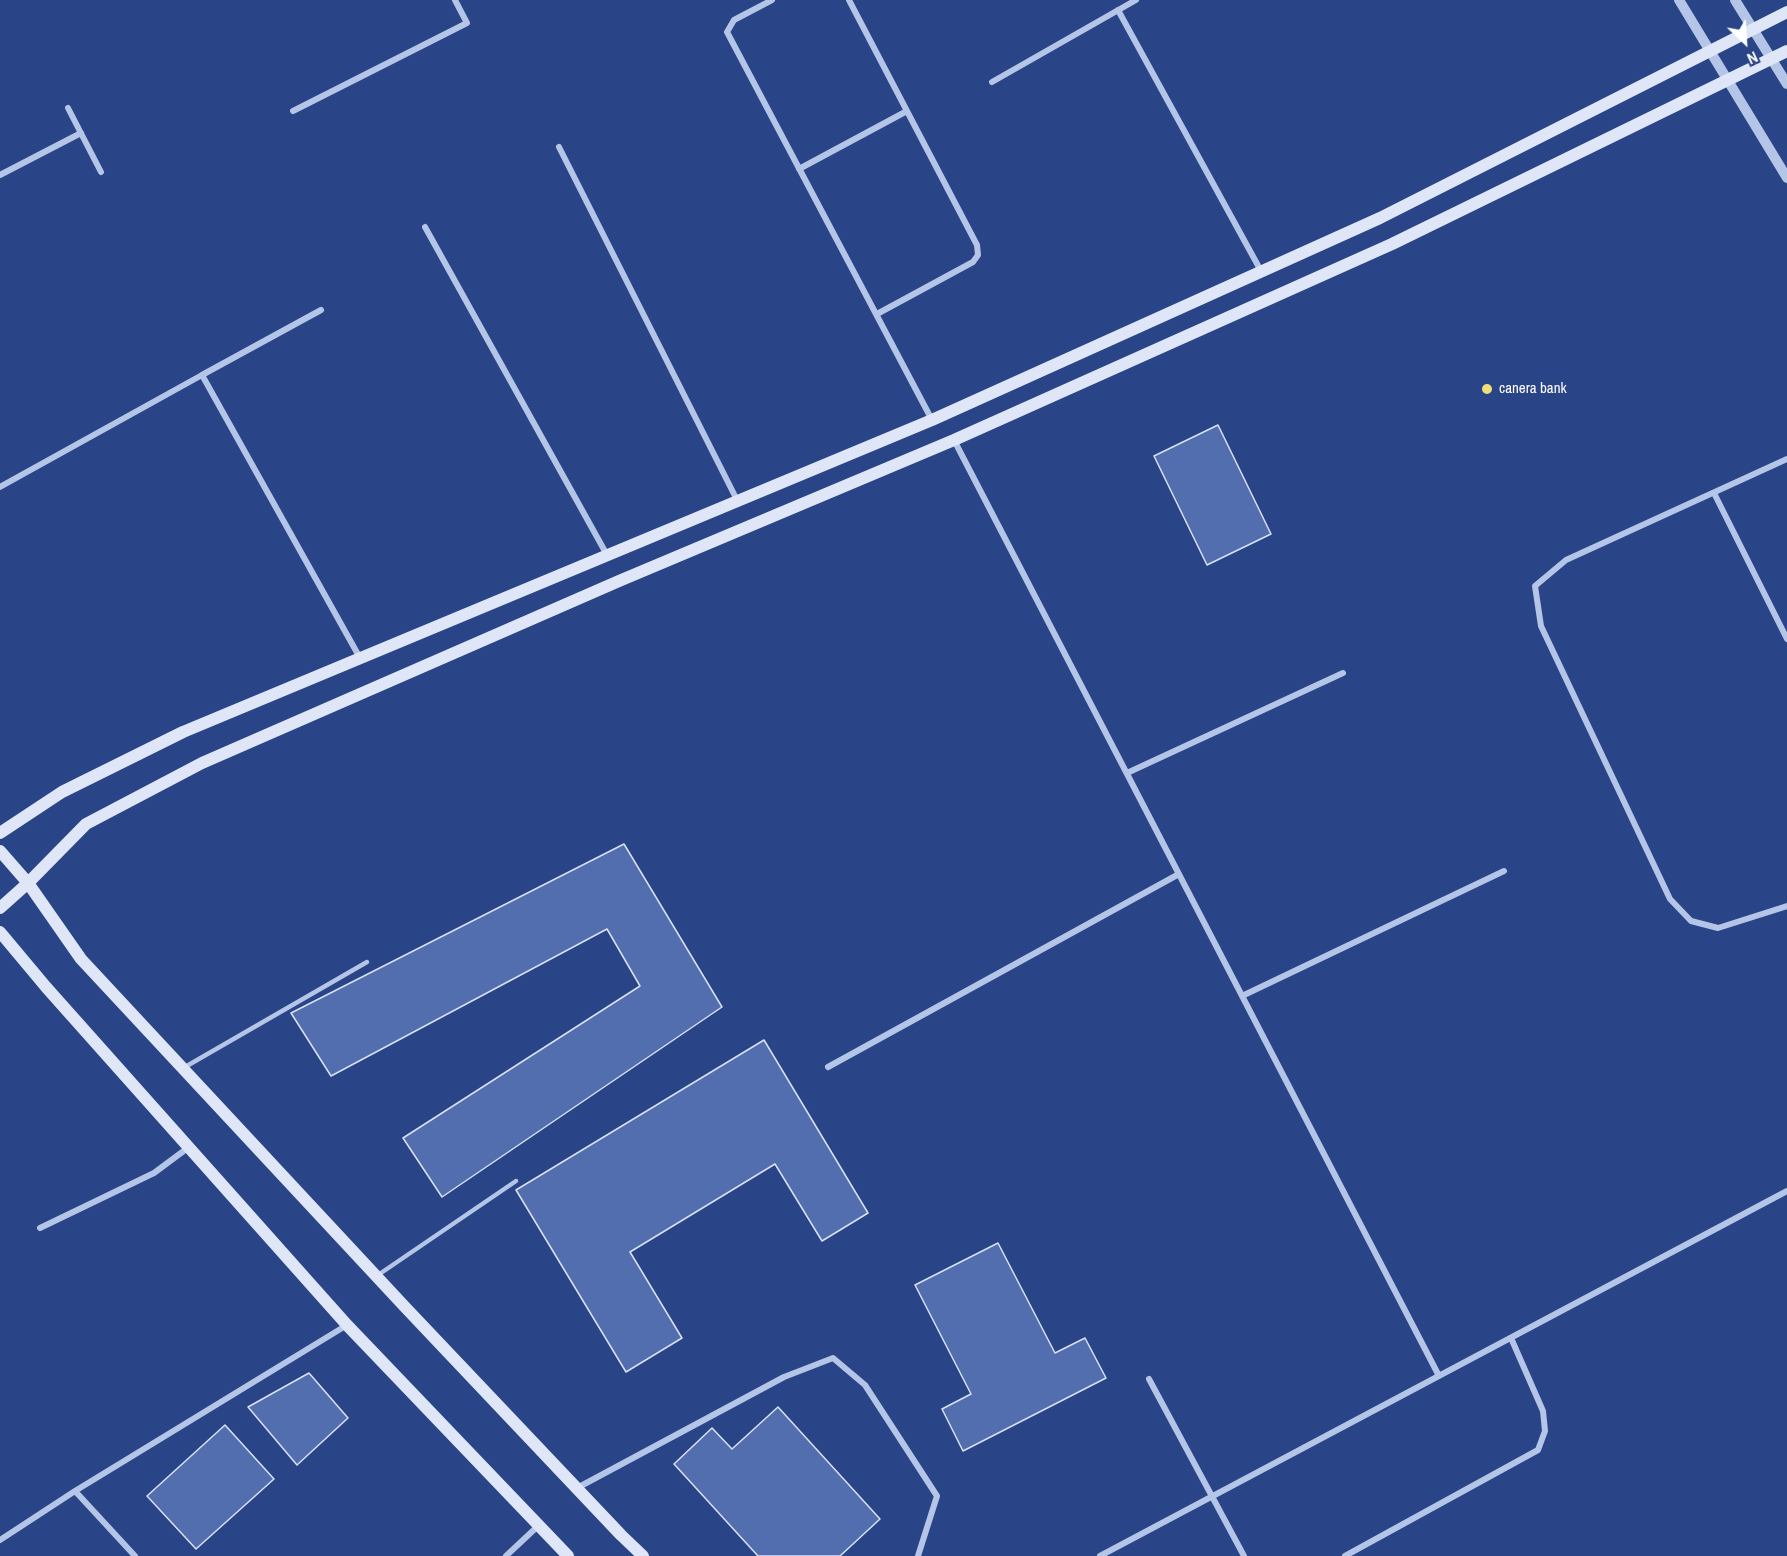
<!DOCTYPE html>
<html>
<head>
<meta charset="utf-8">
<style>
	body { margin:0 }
	#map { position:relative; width:1787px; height:1556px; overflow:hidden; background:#294487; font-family:"Archivo Narrow",sans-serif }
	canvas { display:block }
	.north { position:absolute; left:1715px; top:12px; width:60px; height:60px; -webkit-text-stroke:4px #294487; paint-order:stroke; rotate:155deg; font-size:16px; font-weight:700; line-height:24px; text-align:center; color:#fff }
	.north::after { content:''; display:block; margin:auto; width:21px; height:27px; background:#fff; clip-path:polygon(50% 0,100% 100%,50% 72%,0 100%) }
</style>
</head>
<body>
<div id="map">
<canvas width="1787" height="1556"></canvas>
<div class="north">N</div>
</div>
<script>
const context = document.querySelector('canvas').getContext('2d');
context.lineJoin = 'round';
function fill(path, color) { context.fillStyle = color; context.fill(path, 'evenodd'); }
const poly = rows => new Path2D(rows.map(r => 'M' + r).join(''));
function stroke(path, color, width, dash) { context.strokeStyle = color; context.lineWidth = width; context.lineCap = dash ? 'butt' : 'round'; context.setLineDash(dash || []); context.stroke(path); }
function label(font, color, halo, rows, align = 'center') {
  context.font = font + ' "Archivo Narrow",sans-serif'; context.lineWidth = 5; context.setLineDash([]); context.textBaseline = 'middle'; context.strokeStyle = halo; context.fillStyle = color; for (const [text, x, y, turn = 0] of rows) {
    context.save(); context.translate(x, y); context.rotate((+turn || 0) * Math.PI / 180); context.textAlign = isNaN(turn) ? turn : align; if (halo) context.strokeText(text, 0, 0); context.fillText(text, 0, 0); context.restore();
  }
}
const building = poly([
	[1218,425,1271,534,1207,565,1154,456,1218,425],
	[624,844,722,1007,442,1197,403,1138,640,986,607,929,331,1076,291,1013,624,844],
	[764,1040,868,1213,822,1241,775,1164,630,1252,682,1338,626,1372,516,1190,764,1040],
	[998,1243,1055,1353,1085,1338,1106,1378,963,1451,942,1409,971,1394,915,1285,998,1243],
	[309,1373,348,1418,297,1465,248,1407,309,1373],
	[778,1407,880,1519,840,1556,758,1556,674,1464,712,1428,732,1449,778,1407],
	[225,1425,274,1479,196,1549,147,1496,225,1425]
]);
const service = poly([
	[185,1067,367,962],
	[378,1275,516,1181]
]);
const minor = poly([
	[772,0,734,20,727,32,932,420],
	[849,0,977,245,978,255,973,262,877,314],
	[1118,10,1261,271],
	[992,82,1136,0],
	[68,108,101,172],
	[293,111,467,23,455,0],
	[559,147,737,500],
	[799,169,907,111],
	[0,175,81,133],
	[425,227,607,555],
	[202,375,321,310],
	[954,440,1439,1376],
	[1787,459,1566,560,1535,586,1541,626,1670,899,1691,921,1718,928,1787,906],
	[0,487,202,375,360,658],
	[1714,493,1787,639],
	[1127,773,1343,673],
	[1242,996,1504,871],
	[828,1067,1179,874],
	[40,1228,154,1173,189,1147],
	[1149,1379,1244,1556],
	[577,1488,784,1377,833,1358,865,1385,937,1496,918,1556],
	[75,1491,135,1556],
	[0,1540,75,1491,347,1325],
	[506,1556,538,1526],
	[1100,1556,1787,1191],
	[1345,1556,1538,1450,1545,1431,1543,1411,1511,1338]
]);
const tertiary = poly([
	[1679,0,1787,178],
	[1735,0,1787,84]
]);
const secondary = poly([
	[0,833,62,792,183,732,932,420,1380,218,1787,12],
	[0,851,28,883,81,959,405,1307,621,1535,643,1556],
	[0,908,28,883,86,824,202,763,619,581,954,440,1392,244,1787,51],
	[0,932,46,987,347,1325,568,1556]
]);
const markers = [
	[1487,389,6,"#efdf7c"]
];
const poiNames = [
	["canera bank",1499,389]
];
fill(building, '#526eae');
stroke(building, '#d9e2f6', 1.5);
stroke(service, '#b5c5e8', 4.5);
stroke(minor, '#b5c5e8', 6);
stroke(tertiary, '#b5c5e8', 10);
stroke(secondary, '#dfe6f7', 12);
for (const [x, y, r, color] of markers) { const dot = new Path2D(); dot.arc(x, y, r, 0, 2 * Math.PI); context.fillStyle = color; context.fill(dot); stroke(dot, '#294487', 2); }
label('15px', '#fff', '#294487', poiNames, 'left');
</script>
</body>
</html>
